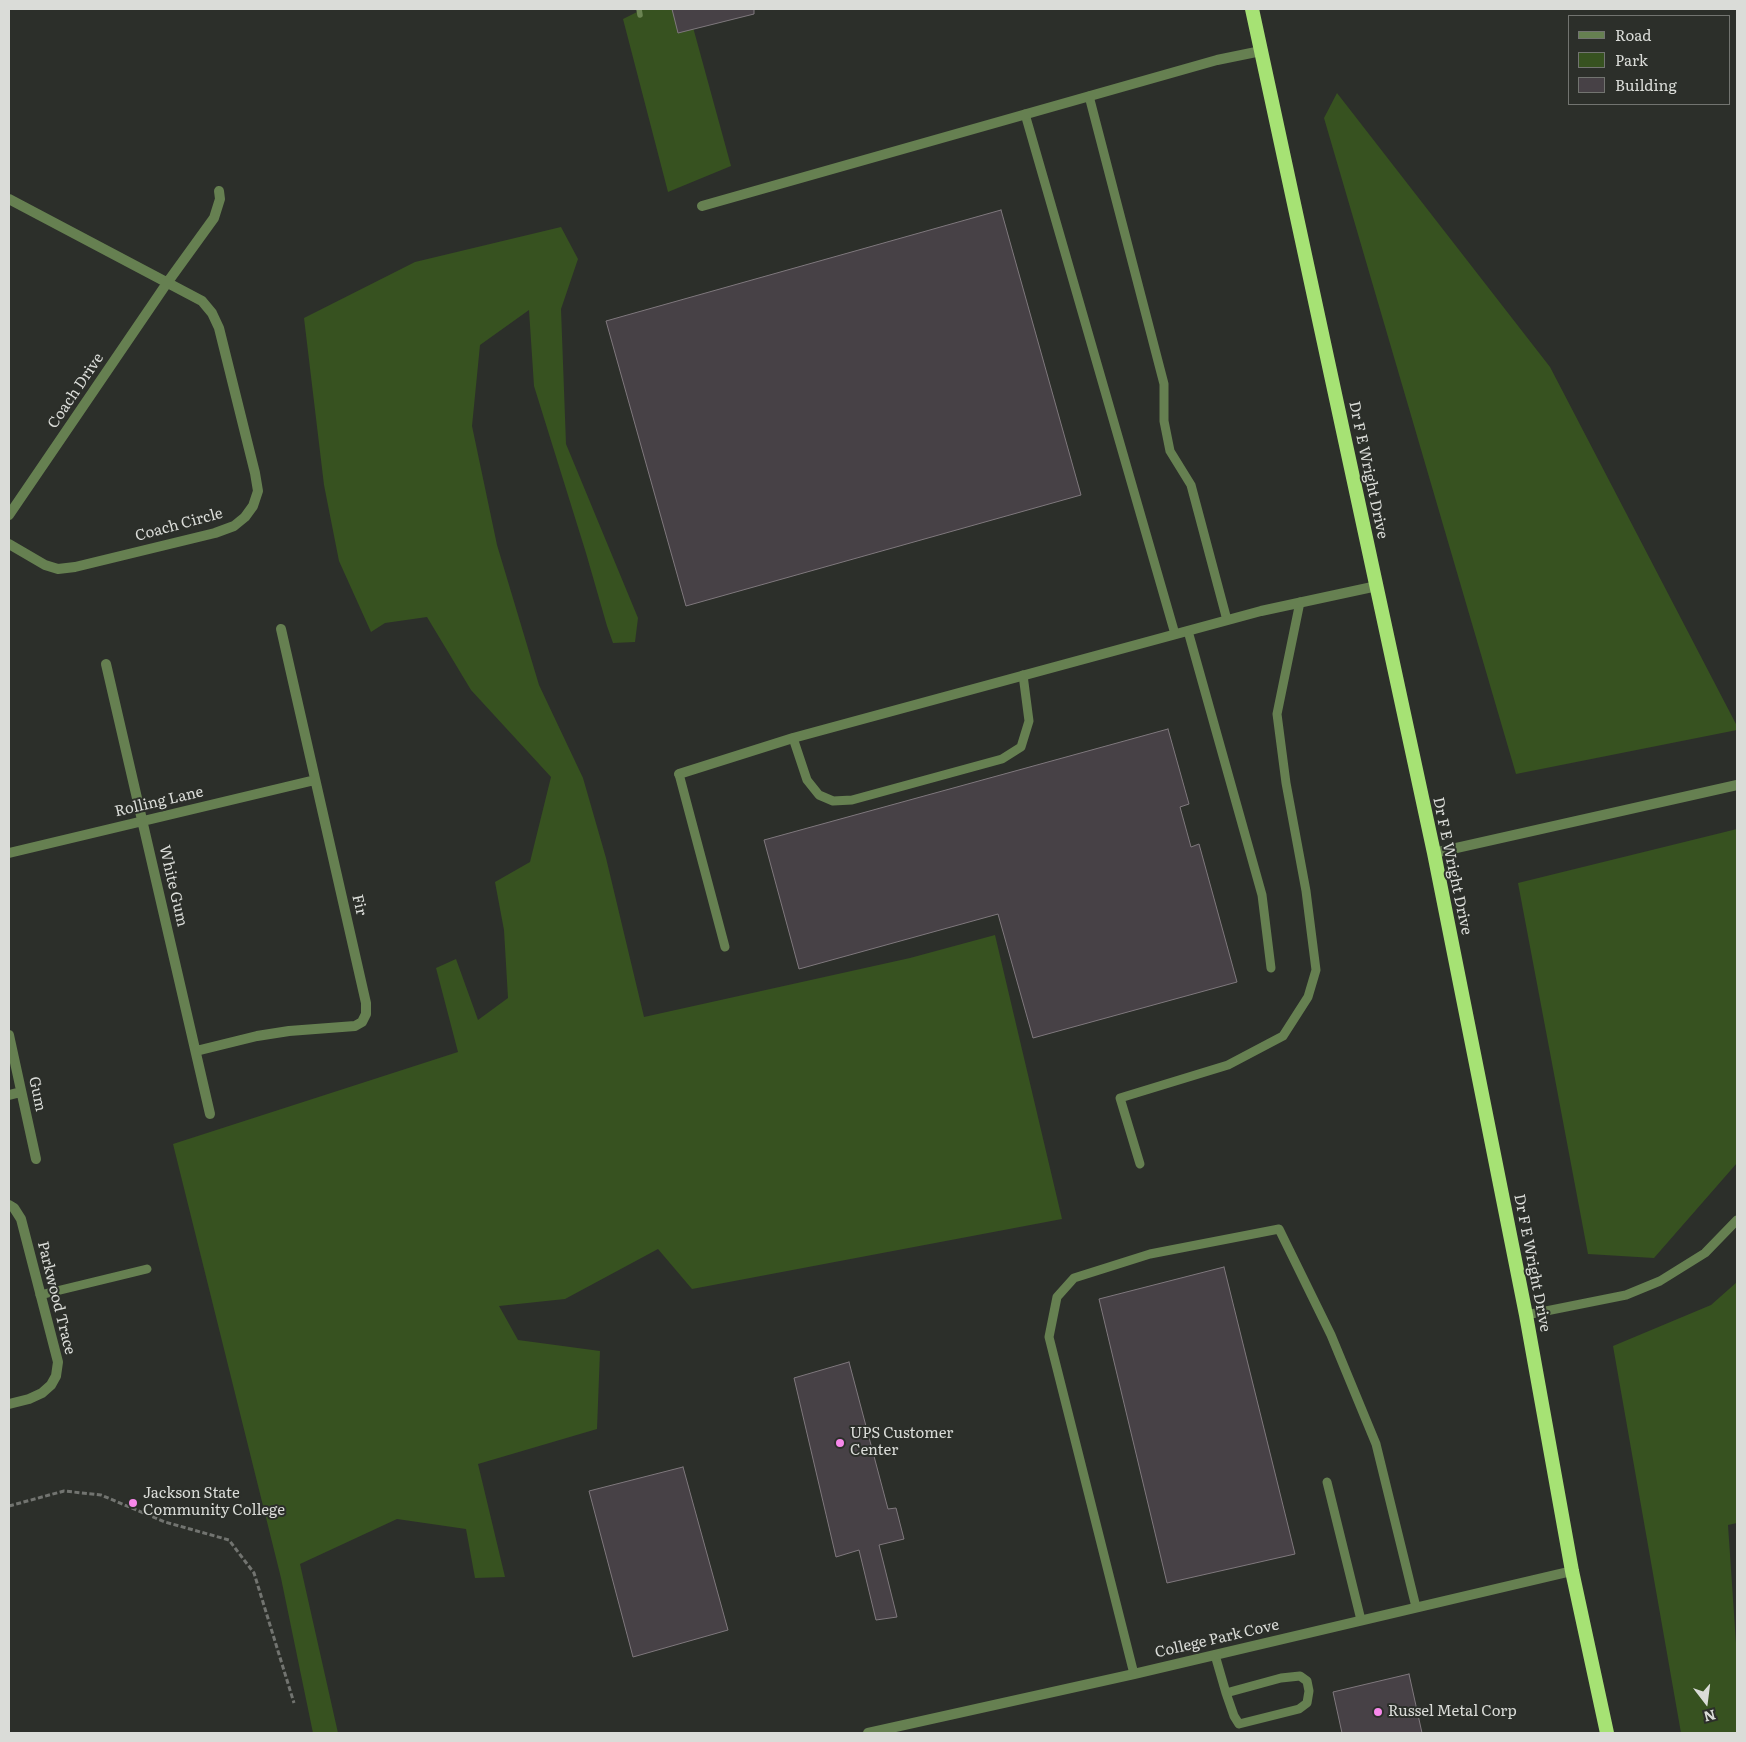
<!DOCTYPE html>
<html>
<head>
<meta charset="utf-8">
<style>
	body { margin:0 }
	#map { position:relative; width:1746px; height:1742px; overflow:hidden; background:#2c2f2a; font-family:Literata,serif }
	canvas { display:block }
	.frame { position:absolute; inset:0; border:10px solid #dadcd8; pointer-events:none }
	.legend { position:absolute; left:1568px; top:15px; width:162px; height:90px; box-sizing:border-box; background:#2c2f2a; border:1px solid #727470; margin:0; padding:6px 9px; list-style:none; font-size:15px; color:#dadcd8 }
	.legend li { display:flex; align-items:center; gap:10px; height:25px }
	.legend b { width:25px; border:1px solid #727470 }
	.north { position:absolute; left:1681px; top:1677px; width:50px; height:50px; -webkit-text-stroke:4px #2c2f2a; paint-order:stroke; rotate:165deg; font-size:14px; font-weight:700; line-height:20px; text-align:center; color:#dadcd8 }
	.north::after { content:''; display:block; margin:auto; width:18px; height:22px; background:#dadcd8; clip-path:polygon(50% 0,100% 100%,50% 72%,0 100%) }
</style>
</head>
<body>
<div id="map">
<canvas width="1746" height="1742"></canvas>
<div class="frame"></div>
<ul class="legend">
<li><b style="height:6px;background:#668051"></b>Road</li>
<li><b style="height:14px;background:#375220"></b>Park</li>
<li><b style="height:14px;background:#474146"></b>Building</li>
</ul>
<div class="north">N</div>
</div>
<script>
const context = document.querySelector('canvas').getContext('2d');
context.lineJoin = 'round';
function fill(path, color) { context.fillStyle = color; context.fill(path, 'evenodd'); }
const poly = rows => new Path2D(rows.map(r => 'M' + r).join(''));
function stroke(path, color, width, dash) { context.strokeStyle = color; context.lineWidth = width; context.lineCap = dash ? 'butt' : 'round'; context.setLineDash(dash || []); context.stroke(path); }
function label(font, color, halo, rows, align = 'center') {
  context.font = font + ' Literata,serif'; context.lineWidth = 4; context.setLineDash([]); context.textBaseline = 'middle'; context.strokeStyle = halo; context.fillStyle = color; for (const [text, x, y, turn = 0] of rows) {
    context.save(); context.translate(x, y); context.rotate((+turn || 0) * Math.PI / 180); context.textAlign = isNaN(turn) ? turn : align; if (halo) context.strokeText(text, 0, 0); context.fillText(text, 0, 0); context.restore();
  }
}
const green = poly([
	[643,9,688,9,731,166,668,192,623,19],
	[1337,93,1550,367,1737,726,1737,730,1516,774,1324,118],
	[561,227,578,259,561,309,566,444,638,618,635,642,613,643,607,626,586,553,534,386,529,310,480,345,472,426,497,545,539,685,583,778,606,858,644,1017,910,958,995,935,1062,1219,692,1289,658,1249,565,1299,499,1306,518,1340,600,1351,597,1429,478,1464,505,1577,475,1578,466,1529,397,1519,300,1564,338,1733,313,1733,281,1578,173,1144,458,1052,436,968,456,959,478,1020,508,998,504,930,495,882,530,862,551,777,471,690,427,617,385,623,371,632,339,561,324,485,304,318,415,262],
	[1737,829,1737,1163,1654,1258,1588,1254,1518,883],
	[1737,1282,1737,1523,1728,1525,1737,1658,1737,1733,1681,1733,1613,1346,1711,1305]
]);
const stream = poly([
	[639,9,640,15]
]);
const building = poly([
	[672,9,754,9,754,14,678,33,672,9],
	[1001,210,1081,495,686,606,606,321,1001,210],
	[1168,729,1189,804,1180,807,1191,847,1199,844,1237,982,1033,1038,998,914,799,969,764,840,1168,729],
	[1224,1267,1295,1554,1167,1583,1099,1299,1224,1267],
	[849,1362,888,1509,896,1508,904,1539,879,1545,897,1617,876,1620,859,1550,836,1557,794,1378,849,1362],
	[683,1467,728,1630,633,1657,589,1491,683,1467],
	[1409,1674,1422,1733,1342,1733,1333,1692,1409,1674]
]);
const path = poly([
	[9,1506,64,1491,101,1495,165,1522,229,1540,254,1573,294,1703]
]);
const service = poly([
	[1089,96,1164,384,1164,421,1170,451,1191,485,1227,620],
	[1025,114,1175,634],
	[1188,631,1262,895,1271,968],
	[793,738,807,780,819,795,833,801,852,800,1002,759,1021,747,1029,721,1023,675],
	[679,774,725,947],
	[1140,1164,1120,1098,1228,1065,1283,1036,1308,997,1316,970,1306,891,1286,783,1277,714,1300,602],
	[40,1295,147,1269],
	[1526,1315,1626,1295,1660,1281,1705,1253,1737,1220],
	[1327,1482,1361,1620],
	[1215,1655,1226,1693,1234,1716,1239,1724,1299,1709,1307,1703,1309,1691,1307,1681,1300,1676,1281,1678,1226,1693],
	[1134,1674,1049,1337,1057,1297,1074,1278,1150,1254,1279,1229,1331,1335,1376,1444,1416,1607]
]);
const minor = poly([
	[9,199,202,301,212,313,219,328,255,473,258,491,253,506,245,517,234,526,215,533,75,567,58,569,45,565,9,544],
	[702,206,1217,60,1261,51],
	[9,515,167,283,214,218,220,199,219,191],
	[106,664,210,1114],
	[679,774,793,738,1261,611,1377,586],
	[9,853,315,780],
	[1434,853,1737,785],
	[9,1035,36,1159],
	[196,1051,257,1036,289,1031,355,1026,362,1022,366,1014,366,1003,281,629],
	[9,1095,21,1092],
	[9,1205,14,1208,21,1219,58,1362,56,1376,51,1385,42,1393,29,1399,9,1404],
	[868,1733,1134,1674,1572,1571]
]);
const trunk = poly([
	[1252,9,1434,853,1526,1315,1572,1571,1607,1733]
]);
const markers = [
	[840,1443,5,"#f888eb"],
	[133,1503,5,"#f888eb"],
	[1378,1712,5,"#f888eb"]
];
const streetNames = [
	["Coach Drive",76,391,-56],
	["Dr F E Wright Drive",1368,470,78],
	["Coach Circle",179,525,-15],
	["Rolling Lane",159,802,-13],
	["Dr F E Wright Drive",1452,866,78],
	["White Gum",173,886,77],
	["Fir",359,905,77],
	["Gum",37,1094,78],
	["Dr F E Wright Drive",1532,1263,79],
	["Parkwood Trace",56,1298,76],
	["College Park Cove",1217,1639,-13]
];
const poiNames = [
	["UPS Customer",850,1434],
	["Center",850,1451],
	["Jackson State",143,1494],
	["Community College",143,1511],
	["Russel Metal Corp",1388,1712]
];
fill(green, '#375220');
stroke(stream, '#6b8452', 5.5);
fill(building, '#474146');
stroke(building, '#7f787d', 1);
stroke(path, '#727470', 3, [5, 2.5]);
stroke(service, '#668051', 9);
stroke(minor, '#668051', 10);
stroke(trunk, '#a6e274', 14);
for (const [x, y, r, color] of markers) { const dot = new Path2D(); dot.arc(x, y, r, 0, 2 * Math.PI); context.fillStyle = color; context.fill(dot); stroke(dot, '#2c2f2a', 2); }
label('15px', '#dadcd8', '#2c2f2a', streetNames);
label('15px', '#dadcd8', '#2c2f2a', poiNames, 'left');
</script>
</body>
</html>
